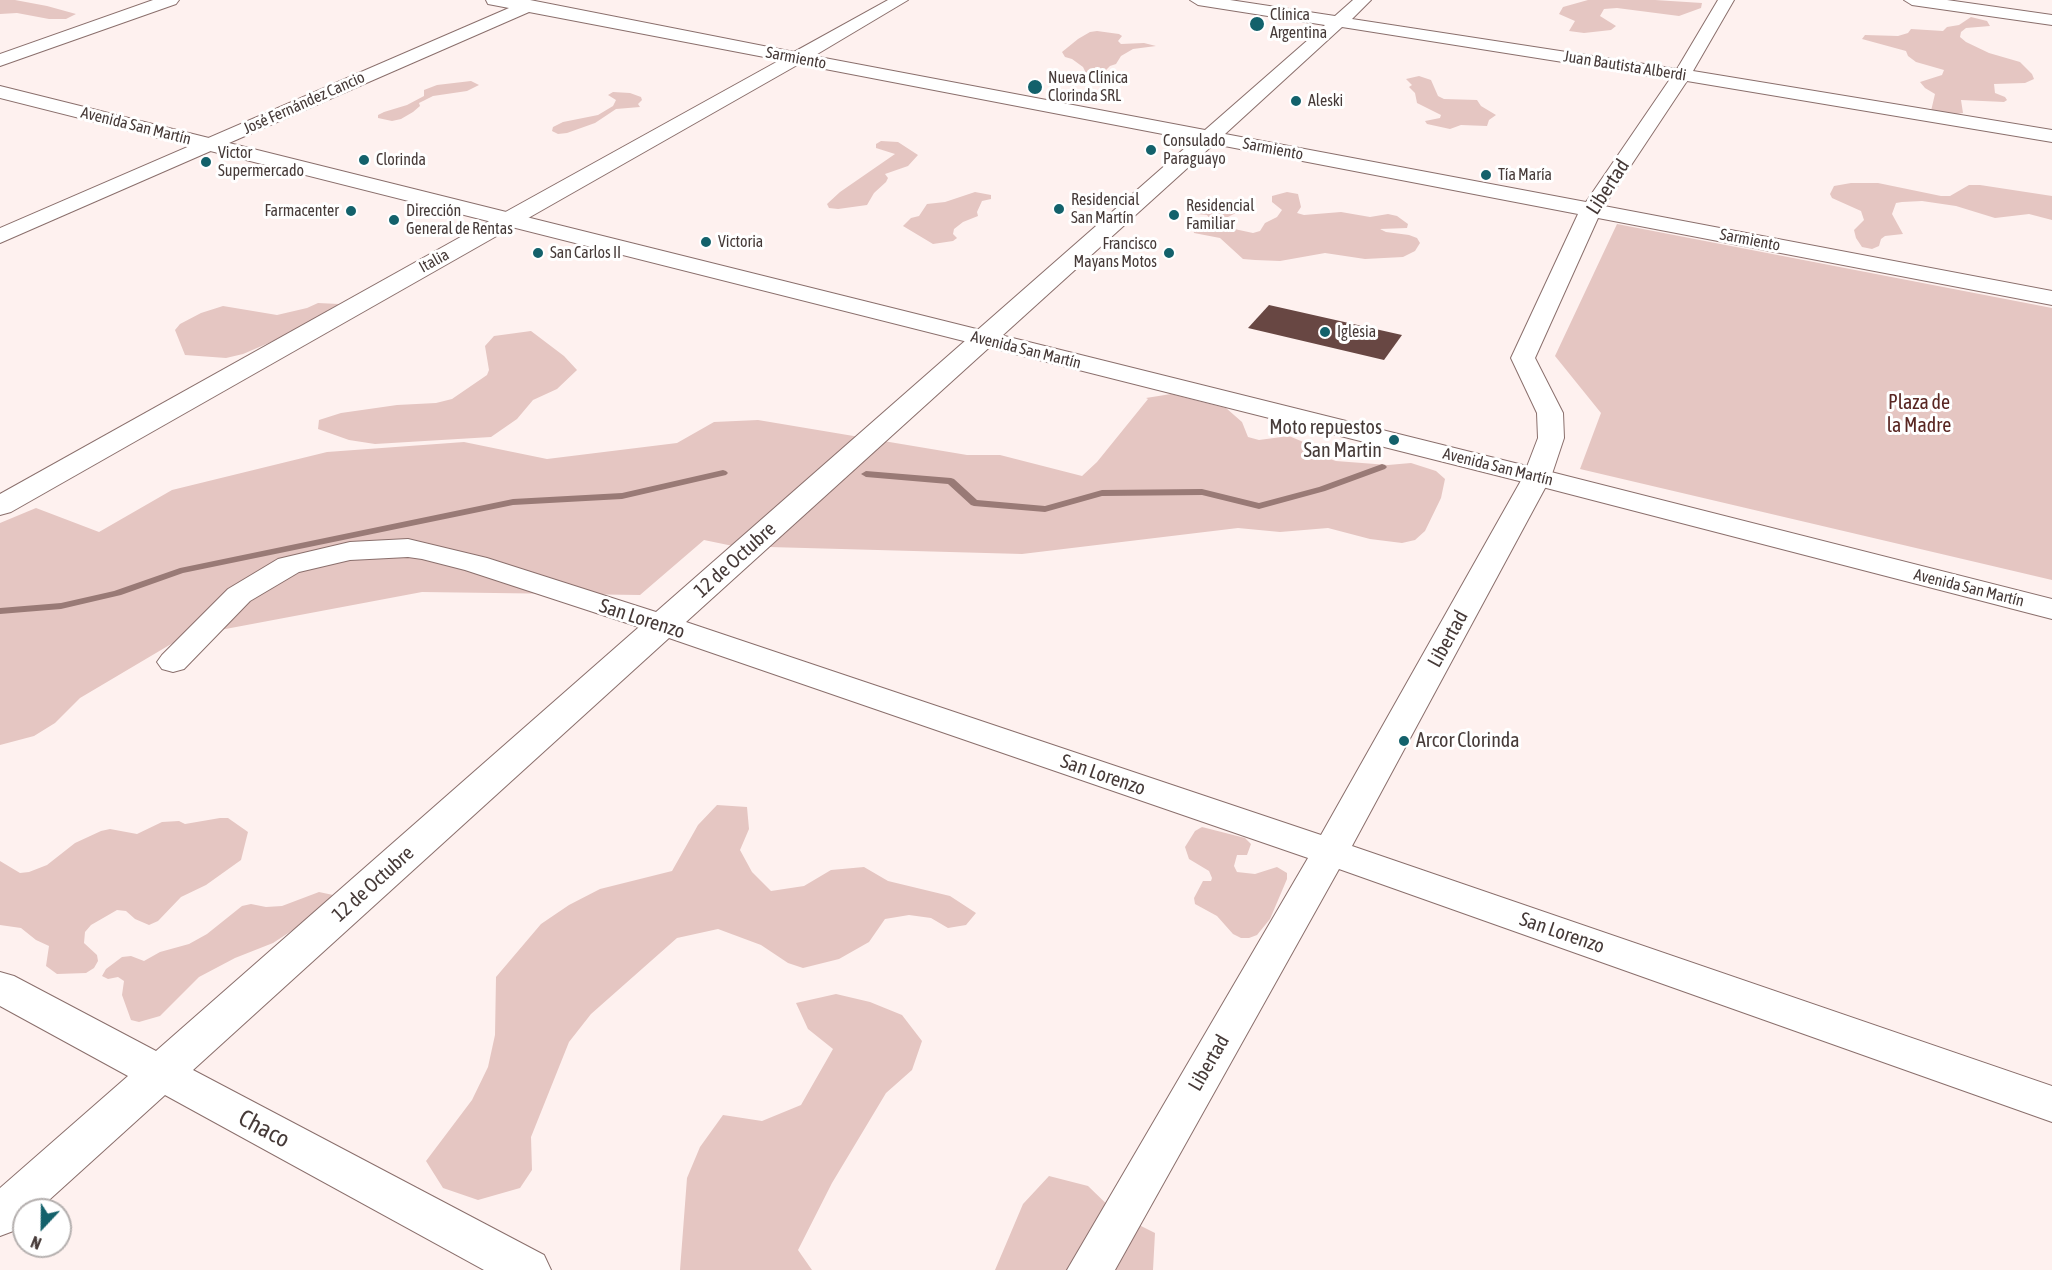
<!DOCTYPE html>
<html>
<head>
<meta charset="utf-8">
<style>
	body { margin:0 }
	#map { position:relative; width:2052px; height:1270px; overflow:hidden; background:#fef1ef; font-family:"Asap Condensed",sans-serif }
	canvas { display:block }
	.north { position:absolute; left:12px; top:1198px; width:60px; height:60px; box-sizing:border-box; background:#fff; border:2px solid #b5b0af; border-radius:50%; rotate:202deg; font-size:16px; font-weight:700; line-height:24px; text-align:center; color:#463a38 }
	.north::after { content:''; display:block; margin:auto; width:21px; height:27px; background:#13616b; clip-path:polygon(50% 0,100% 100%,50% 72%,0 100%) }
</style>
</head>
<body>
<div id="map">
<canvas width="2052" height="1270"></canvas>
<div class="north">N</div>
</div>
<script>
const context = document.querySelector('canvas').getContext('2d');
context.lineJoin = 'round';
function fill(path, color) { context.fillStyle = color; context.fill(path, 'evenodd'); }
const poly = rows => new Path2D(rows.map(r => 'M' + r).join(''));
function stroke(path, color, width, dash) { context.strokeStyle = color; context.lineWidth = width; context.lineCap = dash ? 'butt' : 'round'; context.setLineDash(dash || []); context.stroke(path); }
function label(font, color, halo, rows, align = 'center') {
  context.font = font + ' "Asap Condensed",sans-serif'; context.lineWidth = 6; context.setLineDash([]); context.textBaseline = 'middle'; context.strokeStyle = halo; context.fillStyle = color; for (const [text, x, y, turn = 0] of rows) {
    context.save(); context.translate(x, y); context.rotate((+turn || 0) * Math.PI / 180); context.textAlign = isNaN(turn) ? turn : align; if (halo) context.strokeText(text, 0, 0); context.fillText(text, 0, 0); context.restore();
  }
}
const green = poly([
	[0,0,15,0,47,6,76,14,66,19,49,19,17,13,0,14],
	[1588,0,1655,0,1702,3,1701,8,1679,16,1617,8,1604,9,1600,16,1616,26,1611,30,1584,33,1569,31,1575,21,1559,14,1563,7],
	[1971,17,1987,21,1990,26,1966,28,1961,32,1960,37,1966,42,1989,53,2020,62,2032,74,2034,79,2025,83,1994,84,1995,93,2005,97,2007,100,2004,102,1961,100,1963,113,1949,115,1931,111,1935,94,1925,88,1920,82,1942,75,1944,70,1916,62,1908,56,1906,51,1862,39,1865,35,1898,36,1908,33,1911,29,1943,31,1947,27,1959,25],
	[1097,31,1119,34,1122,36,1118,41,1121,44,1144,43,1156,46,1133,49,1121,56,1116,64,1110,66,1105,71,1086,73,1083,67,1072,59,1065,57,1062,52,1078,39,1090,32],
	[1419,76,1431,80,1438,96,1444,99,1477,100,1481,106,1496,115,1489,120,1487,126,1461,125,1450,129,1427,124,1425,121,1440,118,1441,115,1417,103,1415,93,1409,87,1412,85,1406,79],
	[471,81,479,85,467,91,433,96,419,103,420,106,413,112,401,119,392,121,378,118,378,115,384,112,407,105,424,96,424,90,437,85],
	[613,92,630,93,641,97,642,100,638,104,640,107,616,109,595,123,567,133,558,134,552,131,553,127,563,122,598,115,613,106,616,100,608,95],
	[881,141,898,142,918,155,908,166,885,174,888,178,886,182,874,193,867,205,838,209,829,208,827,204,840,192,895,154,876,148,876,144],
	[1851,183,1878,183,1941,196,1950,196,1969,185,1980,185,2052,196,2052,220,2029,214,1995,218,1956,206,1922,201,1902,202,1896,203,1892,214,1903,234,1885,236,1881,239,1879,246,1872,249,1862,247,1856,238,1854,230,1864,220,1861,211,1832,198,1830,194,1834,186],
	[975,192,991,195,991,199,982,201,977,212,978,216,963,222,954,229,953,234,957,238,953,241,933,244,903,226,911,218,919,216,927,204,945,202],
	[1287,192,1298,194,1301,207,1297,213,1304,215,1341,212,1370,217,1388,214,1397,216,1408,224,1407,228,1380,229,1386,232,1409,235,1417,238,1420,243,1415,251,1403,257,1365,259,1325,253,1280,261,1255,260,1243,259,1220,238,1194,233,1193,229,1210,219,1207,215,1197,214,1197,209,1201,206,1211,206,1230,209,1236,213,1224,219,1225,227,1253,233,1260,231,1265,223,1277,217,1282,210,1272,202,1272,196],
	[1617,224,2052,308,2052,580,1580,469,1601,413,1555,356],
	[318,303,339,304,285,336,243,354,226,358,185,355,175,330,180,324,201,313,223,306,277,315,307,308],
	[531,331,564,356,577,370,557,389,533,400,517,419,491,437,375,444,349,440,318,429,319,420,341,413,397,405,436,403,452,399,487,375,489,370,485,346,494,336],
	[1171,394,1226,408,1242,422,1248,437,1259,440,1289,436,1308,444,1321,456,1336,461,1388,465,1411,463,1436,471,1445,479,1441,498,1425,531,1415,540,1402,543,1370,539,1328,528,1280,532,1238,528,1022,554,733,546,704,540,640,595,422,592,183,637,80,698,55,723,34,736,0,745,0,523,36,508,99,532,172,490,327,452,464,442,547,459,677,443,714,422,758,420,967,455,1000,455,1082,476,1097,462,1148,399,1146,398],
	[717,805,747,807,749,829,740,850,752,872,771,891,804,886,831,870,864,867,888,881,950,896,976,913,966,925,948,928,931,918,909,915,885,919,869,942,839,959,803,968,788,963,761,945,718,929,677,938,591,1014,569,1042,531,1137,532,1170,520,1188,478,1200,443,1188,426,1161,472,1100,488,1067,495,1035,496,977,541,924,569,905,600,889,672,871,698,825],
	[220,818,228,818,248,832,241,860,206,885,181,897,158,921,149,925,135,919,126,911,117,910,91,925,85,932,84,943,97,955,98,961,94,968,86,973,57,974,46,966,49,946,36,940,21,928,0,925,0,861,20,873,29,872,47,865,75,843,101,831,110,829,137,834,162,822,179,821,185,824],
	[1202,827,1245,838,1251,844,1247,855,1237,855,1234,866,1237,872,1255,874,1277,867,1287,873,1287,879,1270,919,1257,935,1249,938,1241,938,1233,934,1217,916,1195,904,1194,898,1203,881,1211,881,1212,878,1209,871,1189,859,1185,847,1195,831],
	[319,892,333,895,328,907,273,943,235,958,199,977,160,1016,139,1022,131,1020,122,995,124,981,118,977,108,979,102,976,106,969,122,957,131,956,144,961,160,952,189,944,207,934,242,906,251,904,266,907,282,906],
	[836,994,870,1002,902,1015,922,1041,912,1070,886,1093,832,1183,798,1250,812,1270,680,1270,687,1178,700,1147,723,1115,762,1121,801,1105,833,1049,808,1029,796,1003],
	[1049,1176,1088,1186,1117,1214,1155,1233,1153,1270,995,1270,1023,1204]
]);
const stream = poly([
	[1382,464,1385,465,1387,467,1385,469,1325,491,1259,509,1202,495,1102,496,1045,512,974,506,971,505,948,484,866,477,861,474,866,471,951,478,954,479,977,500,1045,506,1102,490,1202,489,1259,503,1319,487,1382,464],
	[723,470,726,471,728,473,726,475,622,499,513,505,183,573,121,595,61,609,0,614,0,608,61,603,114,591,180,568,513,499,622,493,723,470]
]);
const building = poly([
	[1269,305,1402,335,1384,360,1248,328]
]);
const minor = poly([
	[486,0,530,0,794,52,888,0,908,0,814,56,1205,130,1325,25,1198,5,1190,0,1230,0,1335,16,1353,0,1371,0,1352,19,1677,69,1718,0,1734,0,1693,71,2052,130,2052,142,1687,81,1604,206,2052,291,2052,305,1598,218,1535,358,1563,413,1564,438,1551,477,1352,846,2052,1086,2052,1122,1339,869,1115,1270,1067,1270,1308,858,669,638,193,1070,544,1255,551,1270,484,1270,165,1095,38,1210,24,1210,24,1223,16,1230,0,1236,0,1188,128,1076,0,1006,0,972,14,976,156,1051,639,627,465,570,422,559,408,557,350,560,299,572,250,601,184,669,173,672,162,669,157,662,162,655,228,589,278,559,350,542,408,539,487,558,656,612,1194,140,799,64,516,225,508,227,500,225,497,220,500,215,780,60,529,12,0,243,0,228,509,8,488,4,486,0],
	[1342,27,1670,79,1586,202,1225,134,1342,27],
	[1214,144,1578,214,1511,358,1537,413,1538,438,1523,477,1321,835,686,622,1214,144],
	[1904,0,1947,0,2052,15,2052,25,1912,5,1904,0]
]);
const tertiary = poly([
	[508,213,516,215,519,220,516,225,11,512,0,515,0,494,500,215,508,213]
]);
const secondary = poly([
	[153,0,179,0,176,4,0,66,0,54,153,0],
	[0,86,1547,471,2052,599,2052,619,1527,483,0,98,0,86]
]);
const markers = [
	[1257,24,8,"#13616b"],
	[1035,87,8,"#13616b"],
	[1296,101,6,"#13616b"],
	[1151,150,6,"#13616b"],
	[364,160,6,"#13616b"],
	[206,162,6,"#13616b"],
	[1486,175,6,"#13616b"],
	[1059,209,6,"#13616b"],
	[351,211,6,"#13616b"],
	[1174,215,6,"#13616b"],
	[394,220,6,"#13616b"],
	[706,242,6,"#13616b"],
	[538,253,6,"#13616b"],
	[1169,253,6,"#13616b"],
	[1325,332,6,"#13616b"],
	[1394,440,6,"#13616b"],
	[1404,741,6,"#13616b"]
];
const farPoinames = [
	["Clínica",1270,15],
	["Argentina",1270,33],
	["Nueva Clínica",1048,78],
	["Clorinda SRL",1048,96],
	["Aleski",1308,101],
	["Consulado",1163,141],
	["Paraguayo",1163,159],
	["Victor",218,153],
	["Supermercado",218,171],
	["Clorinda",376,160],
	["Tía María",1498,175],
	["Residencial",1071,200],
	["San Martín",1071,218],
	["Residencial",1186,206],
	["Familiar",1186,224],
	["Farmacenter",339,211,"right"],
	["Dirección",406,211],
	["General de Rentas",406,229],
	["Victoria",718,242],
	["Francisco",1157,244,"right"],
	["Mayans Motos",1157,262,"right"],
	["San Carlos II",550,253],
	["Iglesia",1337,332]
];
const farStreetnames = [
	["Sarmiento",796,58,11],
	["Juan Bautista Alberdi",1625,66,9],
	["José Fernández Cancio",304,103,-24],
	["Avenida San Martín",136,126,14],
	["Sarmiento",1273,149,11],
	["Sarmiento",1750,240,11],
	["Italia",434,261,-29],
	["Avenida San Martín",1026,350,14],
	["Avenida San Martín",1498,467,14],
	["Avenida San Martín",1969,588,14]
];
const streetNames = [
	["Libertad",1608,187,-57],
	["12 de Octubre",735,560,-42],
	["San Lorenzo",642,619,18],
	["Libertad",1448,639,-61],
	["San Lorenzo",1103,775,19],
	["12 de Octubre",373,884,-42],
	["San Lorenzo",1562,933,19],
	["Libertad",1209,1063,-60]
];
const parkNames = [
	["Plaza de",1919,403],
	["la Madre",1919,426]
];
const poiNames = [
	["Moto repuestos",1382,428],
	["San Martin",1382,451],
	["Arcor Clorinda",1416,741,"left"]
];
const nearStreetnames = [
	["Chaco",264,1129,28]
];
fill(green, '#e5c6c2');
fill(stream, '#997a76');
fill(building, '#684743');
stroke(minor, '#8a6f6c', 2);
stroke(tertiary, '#8a6f6c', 2);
stroke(secondary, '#8a6f6c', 2);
fill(minor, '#fff');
fill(tertiary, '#fff');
fill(secondary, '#fff');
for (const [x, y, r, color] of markers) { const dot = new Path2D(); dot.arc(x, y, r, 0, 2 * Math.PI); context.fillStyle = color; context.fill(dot); stroke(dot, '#fff', 2); }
label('16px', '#463a38', '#fff', farPoinames, 'left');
label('16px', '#463a38', '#fff', farStreetnames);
label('20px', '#463a38', '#fff', streetNames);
label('20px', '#592622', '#fff', parkNames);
label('20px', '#463a38', '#fff', poiNames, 'right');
label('24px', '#463a38', '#fff', nearStreetnames);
</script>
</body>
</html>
